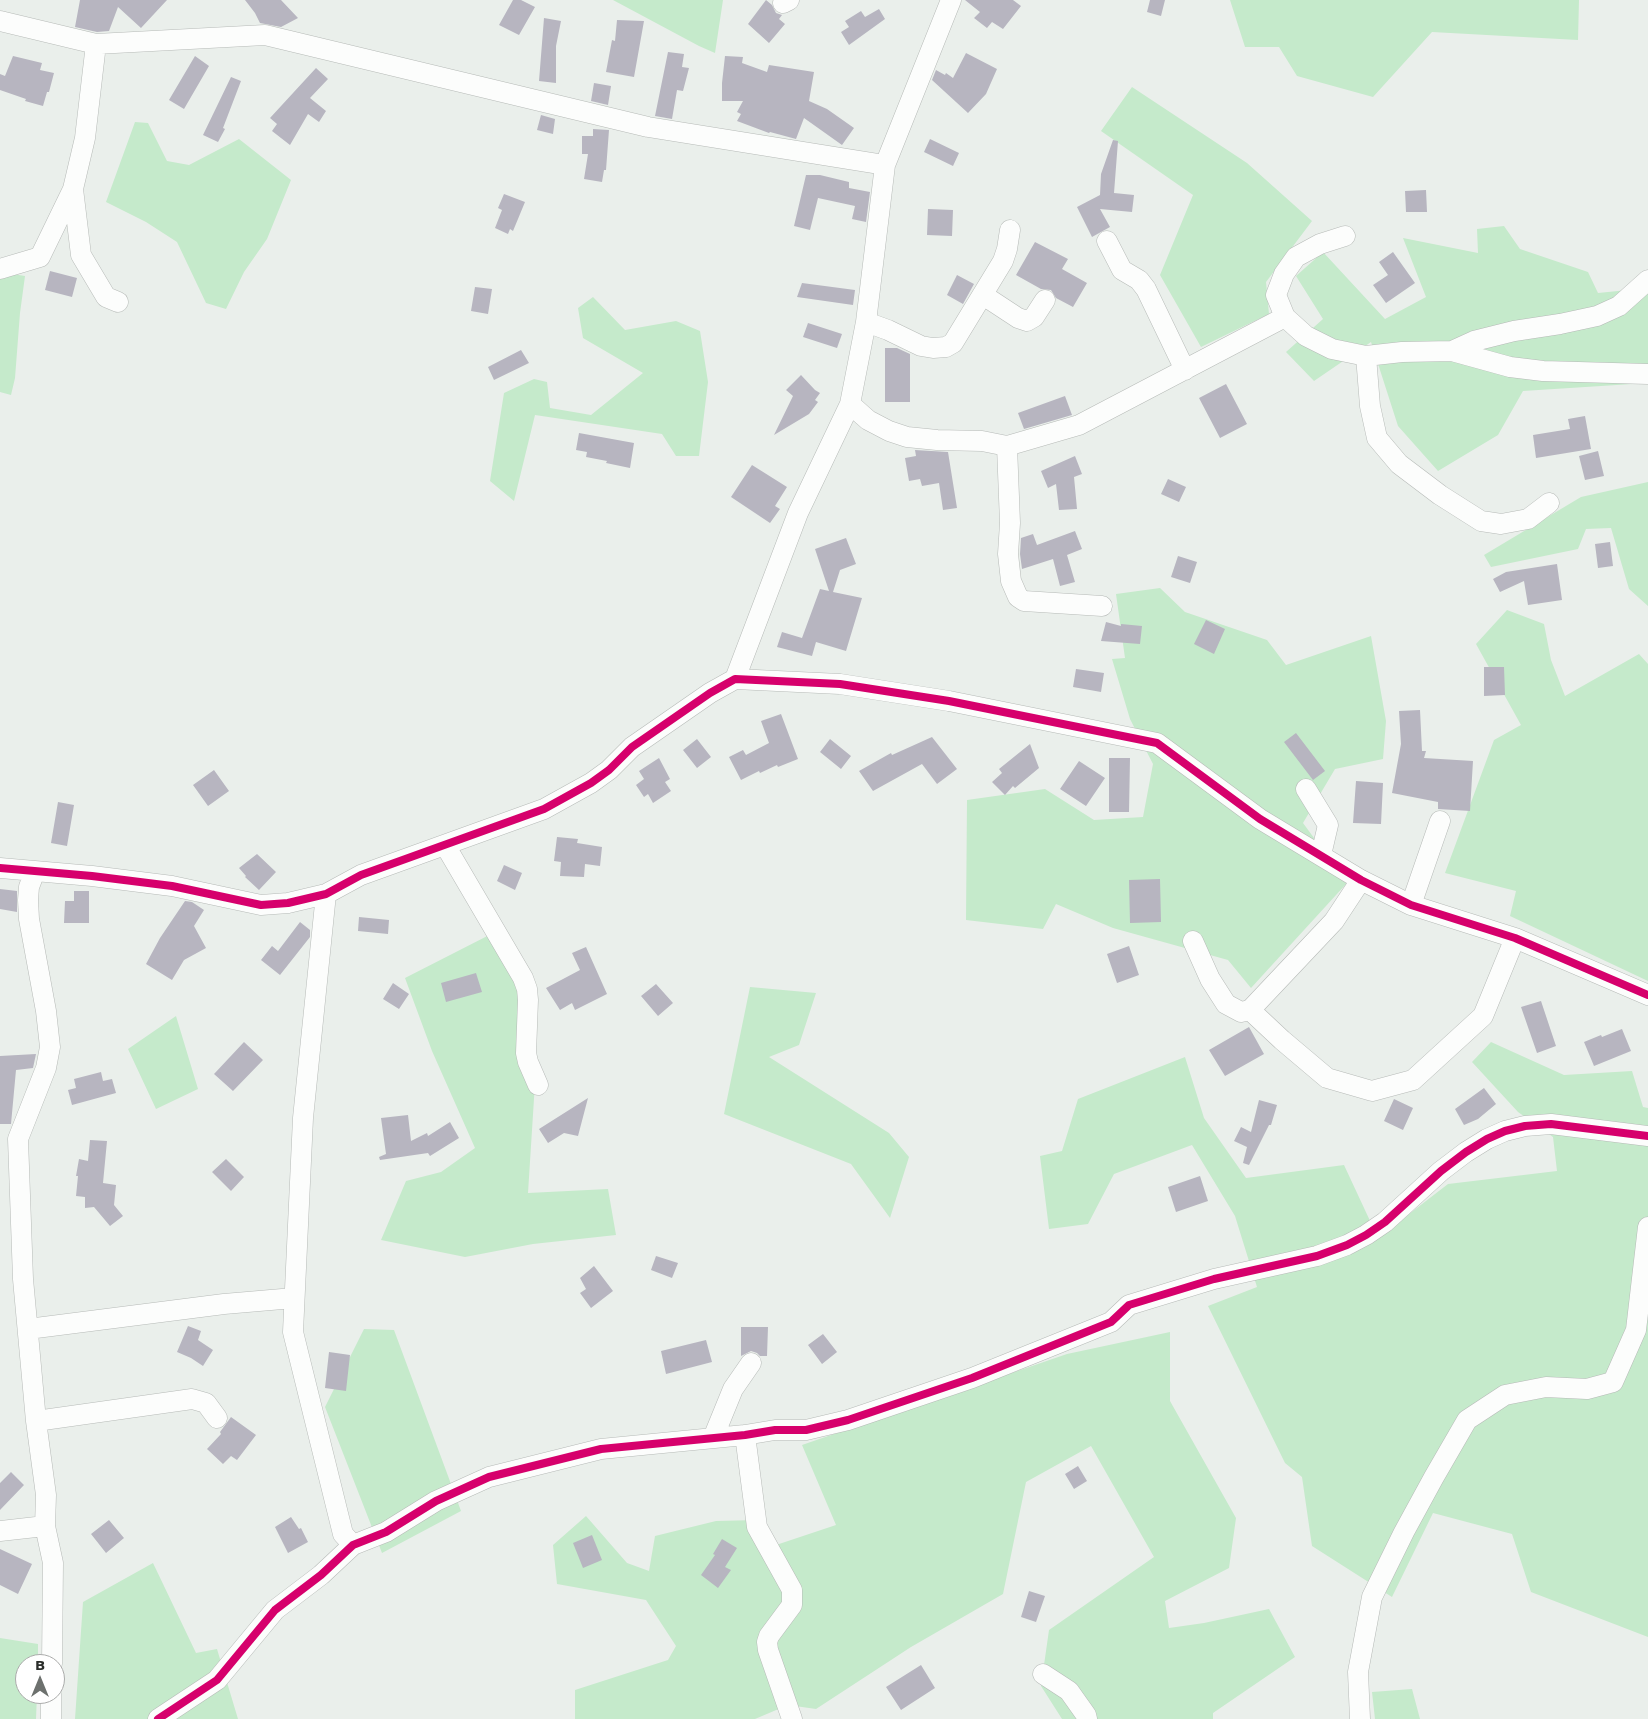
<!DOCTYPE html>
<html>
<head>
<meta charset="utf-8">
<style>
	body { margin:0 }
	#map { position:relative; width:1648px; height:1719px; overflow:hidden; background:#eaefeb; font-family:"Work Sans",sans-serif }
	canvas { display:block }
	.north { position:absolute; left:15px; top:1654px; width:50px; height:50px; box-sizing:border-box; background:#fff; border:1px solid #aaabaa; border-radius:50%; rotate:0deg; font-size:14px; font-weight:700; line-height:20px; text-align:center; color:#2a2d2a }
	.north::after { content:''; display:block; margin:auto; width:18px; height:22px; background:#6d716e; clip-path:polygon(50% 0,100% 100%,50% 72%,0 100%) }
</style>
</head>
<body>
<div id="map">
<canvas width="1648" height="1719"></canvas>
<div class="north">B</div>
</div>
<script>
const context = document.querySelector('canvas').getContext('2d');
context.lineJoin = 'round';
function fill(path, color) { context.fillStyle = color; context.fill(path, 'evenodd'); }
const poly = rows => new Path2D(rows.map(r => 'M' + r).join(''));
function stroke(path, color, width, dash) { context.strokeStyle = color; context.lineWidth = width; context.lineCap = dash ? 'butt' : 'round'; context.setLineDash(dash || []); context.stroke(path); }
const green = poly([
	[613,0,723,0,715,53,699,46],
	[1230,0,1579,0,1578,40,1432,32,1373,97,1297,76,1279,47,1245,47],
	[1132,87,1247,163,1312,221,1266,282,1269,314,1201,347,1160,275,1193,195,1101,131],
	[135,122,148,123,167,161,189,165,239,139,291,180,267,239,244,272,226,309,206,303,177,242,146,222,106,202],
	[1504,226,1520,249,1588,272,1598,293,1648,288,1648,383,1523,391,1498,435,1438,471,1398,426,1371,342,1314,381,1286,352,1323,319,1296,276,1323,252,1385,319,1426,297,1403,238,1478,253,1477,229],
	[0,272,25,276,20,313,15,378,11,395,0,392],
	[593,297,625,330,676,321,700,331,708,382,699,456,676,456,662,434,535,415,514,501,490,481,504,393,534,379,547,382,550,408,591,415,643,373,583,338,578,308],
	[1648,482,1648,606,1629,589,1611,528,1586,529,1578,549,1491,567,1484,555,1581,497],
	[1160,588,1185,612,1267,640,1286,665,1371,636,1386,721,1383,759,1335,769,1303,823,1347,883,1251,988,1228,960,1113,928,1056,904,1043,929,966,920,967,800,1045,789,1094,820,1143,817,1153,764,1130,719,1112,659,1125,658,1116,594],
	[1507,610,1544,624,1551,660,1565,696,1639,654,1648,664,1648,981,1510,916,1516,891,1445,873,1494,740,1521,725,1476,644],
	[503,928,527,1002,535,1083,528,1193,608,1189,616,1235,533,1244,465,1257,381,1240,406,1181,441,1172,475,1148,432,1051,405,978],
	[750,987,816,993,799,1045,769,1057,889,1133,909,1157,890,1218,851,1164,724,1114],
	[176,1016,198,1089,156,1109,128,1049],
	[1491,1042,1564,1075,1632,1071,1643,1107,1648,1108,1648,1637,1531,1592,1512,1534,1433,1513,1392,1597,1312,1546,1302,1477,1285,1463,1208,1306,1257,1287,1235,1216,1192,1145,1114,1174,1088,1224,1049,1229,1040,1156,1062,1151,1078,1099,1185,1057,1204,1118,1246,1178,1344,1165,1378,1238,1448,1184,1557,1171,1553,1137,1518,1112,1472,1062],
	[364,1329,394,1330,461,1511,382,1553,325,1407],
	[1170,1332,1170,1401,1236,1518,1229,1568,1165,1601,1169,1628,1204,1623,1269,1609,1295,1657,1213,1713,1213,1719,1062,1719,1041,1686,1049,1630,1154,1557,1091,1446,1026,1482,1003,1594,911,1647,816,1709,788,1705,755,1719,575,1719,575,1690,668,1660,676,1646,646,1600,557,1584,553,1545,586,1516,627,1563,649,1571,655,1536,716,1521,757,1520,773,1546,836,1525,802,1445,1067,1354],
	[153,1563,196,1653,217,1649,238,1719,75,1719,83,1602],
	[0,1638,38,1644,38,1664,25,1664,25,1694,37,1694,36,1719,0,1719],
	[1412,1689,1420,1719,1375,1719,1372,1692]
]);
const building = poly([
	[80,0,167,0,141,28,118,7,109,31,97,32,75,27],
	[245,0,281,0,298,18,281,27,260,23,255,13],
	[513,0,521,0,535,7,519,35,499,25],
	[766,0,772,5,776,13,782,15,779,19,785,24,769,43,748,24],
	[965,0,1013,0,1021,6,1003,29,992,22,987,28,974,18,980,12],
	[1150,0,1165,0,1161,16,1147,12],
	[879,9,885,19,849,45,841,32,849,27,845,21,861,11,865,17],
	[544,18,561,21,556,46,556,83,539,81],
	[617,20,644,21,634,77,606,72,612,40,615,41],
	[668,52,684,54,682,67,689,68,683,91,677,90,672,119,655,116],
	[966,53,997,69,986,94,968,113,932,80,936,70,945,75,946,73,953,78],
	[13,56,42,63,40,70,54,73,49,92,47,92,43,106,25,101,26,99,0,90,0,74,5,76],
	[195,56,209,66,184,109,169,100],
	[725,56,743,57,742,63,767,72,769,65,814,72,809,101,827,109,854,128,842,145,804,118,796,139,770,132,769,133,737,121,741,114,737,112,743,101,722,101,722,83],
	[316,68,328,79,310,98,326,111,319,122,308,114,290,145,272,131,277,124,270,118],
	[231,77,241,81,223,128,225,129,218,142,203,135],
	[594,83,611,86,608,105,591,101],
	[541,115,555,119,553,134,537,130],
	[593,129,609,130,606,170,604,170,602,182,584,179,588,154,582,154,582,136,593,136],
	[930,139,959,153,953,166,924,152],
	[1113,140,1118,141,1114,193,1134,195,1132,212,1100,209,1110,227,1092,237,1077,207,1100,195,1101,174],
	[806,175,820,175,849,182,849,188,870,192,866,222,852,219,855,206,818,198,810,230,794,226],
	[1426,190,1427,212,1406,212,1405,191],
	[504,194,525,202,513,231,510,229,508,234,495,228,502,210,498,208],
	[928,209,953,210,952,236,927,235],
	[1035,242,1068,259,1062,269,1087,283,1073,307,1056,298,1051,290,1041,289,1016,275],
	[1393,252,1415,283,1386,303,1373,285,1388,275,1379,262],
	[50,271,77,278,72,297,45,290],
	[957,275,974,284,963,304,947,295],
	[802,283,855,290,853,305,797,297],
	[475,287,492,289,488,314,471,311],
	[808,323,842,334,837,348,803,337],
	[885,348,897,348,910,354,910,402,885,402],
	[521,350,529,363,494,380,488,367],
	[801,375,815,390,820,393,815,400,818,402,809,414,774,435,793,396,786,390],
	[1226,384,1247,424,1220,438,1199,398],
	[1065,396,1072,415,1024,429,1018,413],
	[1585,416,1591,449,1536,458,1533,435,1570,429,1568,419],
	[579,433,634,443,630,468,606,463,607,461,586,457,587,452,576,450],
	[915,450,948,452,957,508,943,510,939,483,922,486,920,479,909,481,905,458,916,456],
	[1598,451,1604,476,1585,480,1579,456],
	[1075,456,1082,474,1074,477,1077,509,1059,510,1056,484,1048,488,1041,471],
	[752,465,787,487,775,506,780,509,770,523,731,497],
	[1168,479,1186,487,1179,502,1161,494],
	[1075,531,1082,549,1067,555,1075,582,1060,586,1053,559,1022,569,1020,554,1021,538,1033,534,1037,545],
	[846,538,856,564,840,570,833,592,862,598,846,651,816,642,812,656,777,647,782,632,802,638,820,589,829,591,815,549],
	[1610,542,1613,566,1598,568,1595,544],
	[1178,556,1197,562,1190,583,1171,577],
	[1557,564,1562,600,1528,605,1524,581,1500,592,1493,579,1506,572],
	[1206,620,1225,629,1214,654,1194,644],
	[1106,622,1121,626,1121,624,1142,626,1140,644,1101,641],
	[1484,667,1504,667,1505,695,1484,696],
	[1076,669,1104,673,1101,692,1073,687],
	[1420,710,1422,751,1426,751,1424,758,1473,761,1470,811,1438,809,1438,802,1392,793,1401,744,1399,711],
	[781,714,798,759,778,767,777,765,760,773,759,771,741,780,729,757,743,750,746,755,769,743,761,721],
	[1296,733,1325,771,1313,780,1284,742],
	[932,737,957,769,937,784,922,764,873,791,859,771,891,753,892,755],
	[697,739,711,757,697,768,683,750],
	[830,739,851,756,841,769,820,752],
	[1030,744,1039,768,1015,788,1013,786,1005,795,992,782,1002,773,999,769],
	[659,758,670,779,665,782,671,791,653,803,648,794,644,797,636,785,644,779,639,771],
	[1109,758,1130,758,1129,812,1109,812],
	[1079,761,1105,778,1086,806,1060,789],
	[214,770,229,791,208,806,193,785],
	[1356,781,1383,783,1381,824,1353,823],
	[58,802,74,805,67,846,51,843],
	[557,837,578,839,577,843,602,847,600,866,585,864,584,877,560,876,561,862,554,861],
	[257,854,276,872,259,890,245,877,246,876,239,868],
	[504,865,522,873,515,890,497,881],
	[1160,879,1161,922,1130,923,1129,880],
	[0,889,17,891,17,912,0,909],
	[74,891,89,891,89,923,64,923,65,901,74,901],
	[185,901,192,902,204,910,194,926,206,948,184,960,172,980,146,964,160,938],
	[359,917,389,920,388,934,358,931],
	[300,922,310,930,310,937,280,975,261,960,272,946,278,951],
	[1129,946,1139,975,1117,983,1107,954],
	[586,947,607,994,575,1010,572,1003,560,1010,546,988,580,970,572,953],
	[476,973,482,992,446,1002,441,983],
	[393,983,409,994,399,1009,383,999],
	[656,984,673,1003,658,1016,641,996],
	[1541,1001,1556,1046,1537,1053,1521,1007],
	[1249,1027,1264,1054,1225,1076,1209,1050],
	[1622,1029,1631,1051,1594,1066,1584,1042,1601,1035,1602,1037],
	[244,1042,263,1060,233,1091,214,1074],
	[36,1054,33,1068,16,1070,11,1124,0,1124,0,1056],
	[101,1072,103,1081,112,1079,116,1093,72,1105,68,1090,76,1088,74,1079],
	[1484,1088,1496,1104,1478,1119,1464,1125,1455,1109],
	[588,1098,578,1136,564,1133,548,1143,539,1129],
	[1394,1099,1413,1108,1403,1130,1384,1121],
	[1259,1100,1277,1105,1271,1125,1269,1125,1249,1165,1243,1163,1247,1147,1234,1141,1241,1127,1251,1132],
	[408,1115,411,1141,427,1133,428,1136,450,1122,459,1138,430,1156,428,1153,380,1160,379,1157,386,1154,381,1118],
	[90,1140,107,1141,103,1183,116,1185,114,1205,123,1216,110,1226,94,1207,85,1208,85,1197,76,1196,78,1176,76,1176,79,1159,88,1161],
	[226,1159,244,1177,231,1191,212,1172],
	[1200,1176,1208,1201,1176,1212,1168,1187],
	[656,1256,678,1263,672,1278,651,1270],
	[594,1266,613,1291,591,1308,580,1293,586,1289,580,1278],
	[188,1326,201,1331,198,1340,213,1350,203,1366,191,1358,177,1352],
	[741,1327,768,1327,767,1356,760,1356,757,1353,751,1351,741,1356],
	[823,1334,837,1352,822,1364,808,1345],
	[706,1340,712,1362,666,1374,661,1351],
	[329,1352,350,1355,346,1391,325,1388],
	[231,1417,256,1435,237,1460,231,1456,223,1464,207,1449,221,1434,220,1432],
	[1078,1466,1087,1481,1074,1489,1065,1474],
	[11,1472,24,1485,0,1510,0,1483],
	[291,1517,299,1529,301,1528,308,1542,288,1553,275,1527],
	[109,1520,124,1538,106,1553,91,1534],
	[592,1535,602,1560,583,1568,573,1543],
	[722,1539,737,1548,725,1567,731,1570,718,1588,701,1575,715,1555,713,1554],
	[0,1549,32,1564,18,1594,0,1585],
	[1029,1591,1045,1596,1036,1622,1021,1617],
	[921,1665,935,1688,901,1710,886,1687]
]);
const minor = poly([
	[783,3,789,0],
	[0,21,96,44,265,35,648,127,885,165,951,0],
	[73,189,81,255,106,297,118,302],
	[1345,236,1320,244,1296,257,1284,274,1276,295,1285,317,1306,336,1332,349,1366,356,1402,352,1452,351,1510,367,1543,371,1648,374],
	[1107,241,1122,270,1139,280,1146,289,1185,370],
	[0,269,40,257,73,189,85,138,96,44],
	[983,295,1018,318,1027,321,1034,317,1045,300],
	[866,322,888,330,921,346,933,348,946,347,953,343,1003,261,1007,249,1010,230],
	[1452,351,1474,341,1514,331,1560,324,1597,316,1619,306,1648,280],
	[1366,356,1370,406,1377,438,1399,464,1440,495,1481,521,1501,524,1528,519,1549,503],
	[850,404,868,420,889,431,907,437,937,440,982,441,1007,446,1079,425,1285,317],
	[1007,446,1010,523,1008,554,1011,581,1018,597,1024,601,1102,606],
	[735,679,798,513,850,404,866,322,885,165],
	[1306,789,1328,825,1321,855],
	[445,845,523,978,527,989,528,1000,526,1053,528,1062,538,1085],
	[0,868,92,876,172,886,261,905,288,903,326,894,361,875,544,809,591,783,609,770,632,747,710,693,735,679,840,684,949,701,1157,743,1260,819,1361,880,1411,905,1515,938,1648,995],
	[35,871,29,887,28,900,29,919,46,1011,50,1047,46,1068,18,1139,23,1279,36,1421,46,1495,45,1526,53,1563,52,1664],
	[326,894,303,1118,293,1332,343,1534,353,1545],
	[1411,905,1440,821],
	[1193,941,1210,979,1226,1004,1241,1012,1250,1010,1334,921,1361,880],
	[1250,1010,1282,1040,1327,1078,1372,1091,1413,1080,1483,1016,1515,938],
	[28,1329,224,1304,294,1298],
	[36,1421,192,1399,206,1403,217,1418],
	[745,1435,757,1527,792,1590,792,1605,769,1636,767,1642,768,1650,792,1719],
	[713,1438,733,1389,751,1363],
	[0,1531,45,1526],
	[1043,1674,1069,1691,1086,1715,1087,1719],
	[51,1719,51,1694],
	[158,1719,217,1680,275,1610,321,1575,353,1545,386,1532,436,1501,489,1477,601,1449,745,1435,775,1430,806,1430,848,1420,972,1378,1111,1322,1129,1305,1214,1279,1317,1256,1347,1245,1366,1235,1385,1222,1441,1171,1466,1152,1487,1139,1505,1131,1525,1126,1551,1124,1648,1136],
	[1360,1719,1358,1672,1372,1597,1404,1532,1434,1477,1467,1420,1505,1395,1546,1387,1587,1389,1613,1382,1636,1330,1648,1227]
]);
const cycleway = poly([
	[0,868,92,876,172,886,261,905,288,903,326,894,361,875,544,809,591,783,609,770,632,747,710,693,735,679,840,684,949,701,1157,743,1260,819,1361,880,1411,905,1515,938,1648,995],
	[158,1719,217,1680,275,1610,321,1575,353,1545,386,1532,436,1501,489,1477,601,1449,745,1435,775,1430,806,1430,848,1420,972,1378,1111,1322,1129,1305,1214,1279,1317,1256,1347,1245,1366,1235,1385,1222,1441,1171,1466,1152,1487,1139,1505,1131,1525,1126,1551,1124,1648,1136]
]);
fill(green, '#c5eacb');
fill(building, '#b7b5c0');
stroke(minor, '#b6bab7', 21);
stroke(minor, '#fcfdfc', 20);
stroke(cycleway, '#d6006c', 8);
</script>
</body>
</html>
